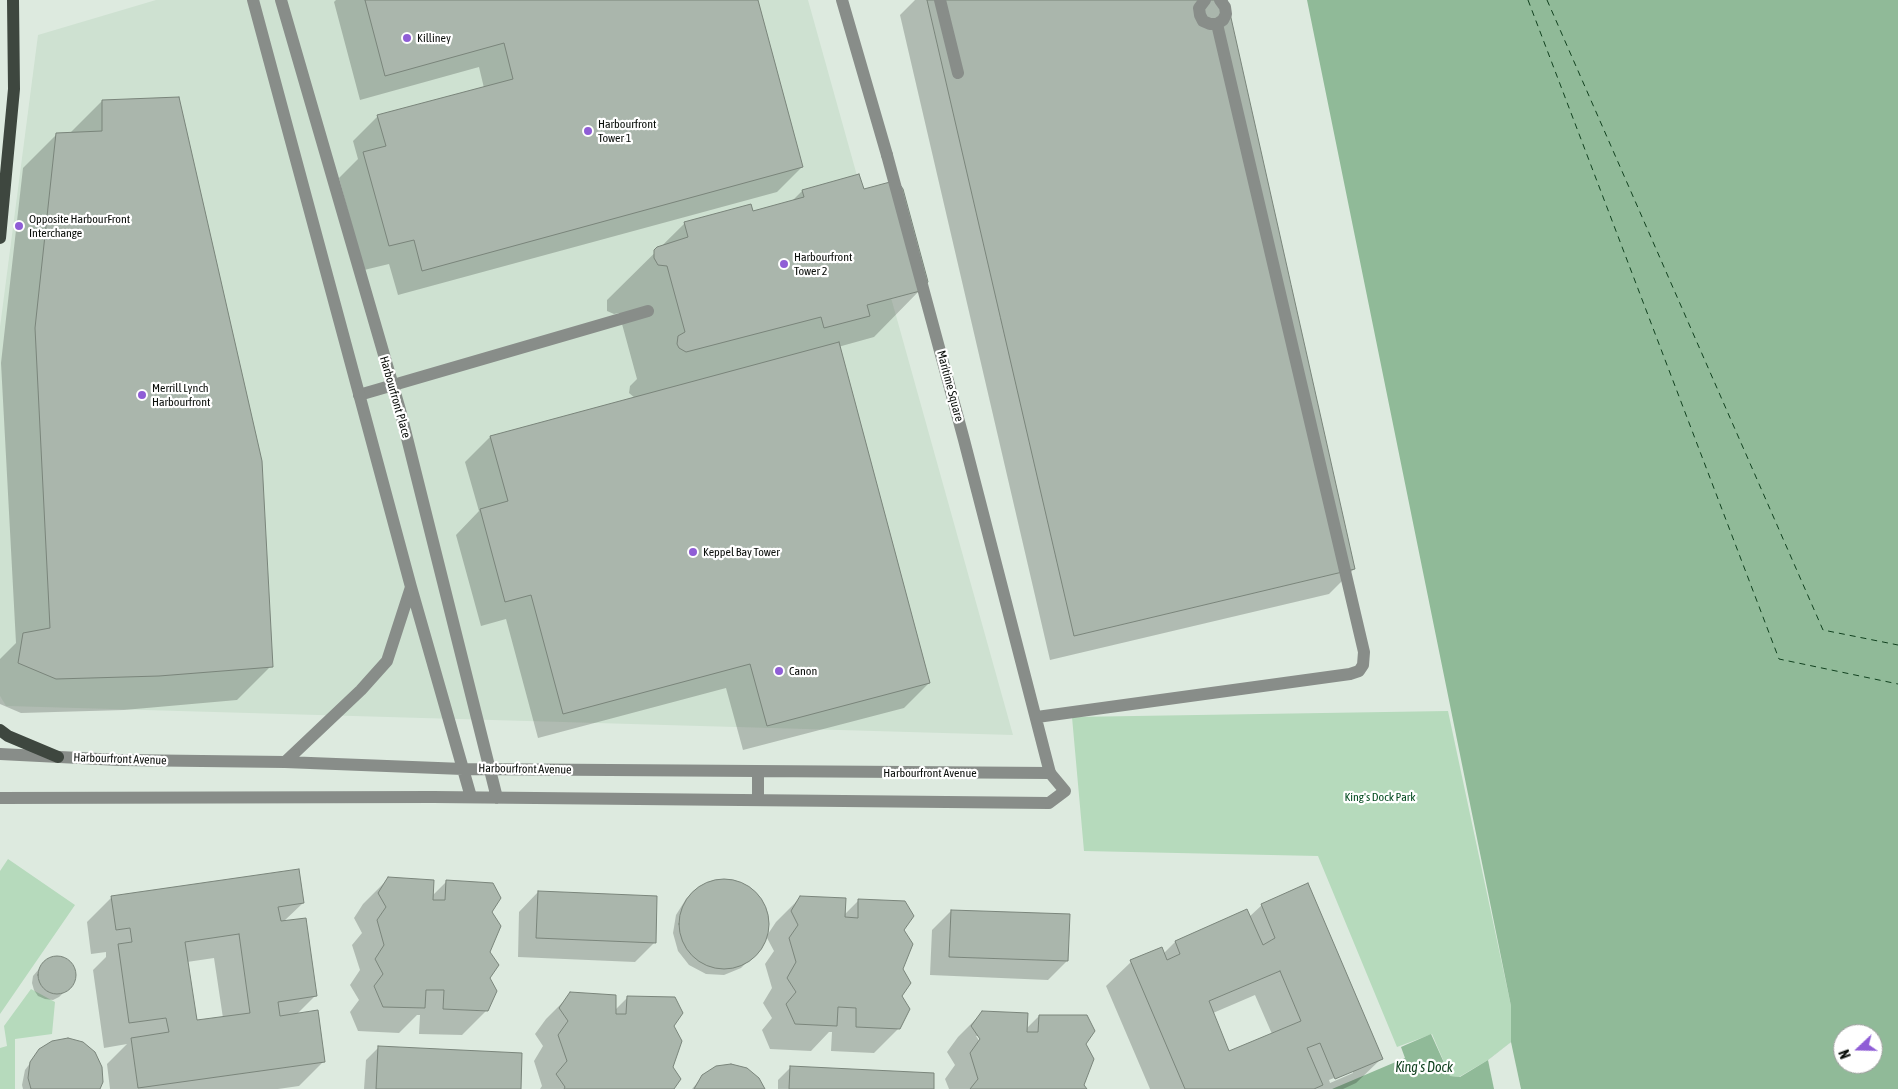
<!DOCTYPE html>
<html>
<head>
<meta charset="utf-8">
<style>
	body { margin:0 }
	#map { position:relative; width:1898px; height:1089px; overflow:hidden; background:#ddeadf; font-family:"Asap Condensed",sans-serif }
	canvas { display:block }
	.north { position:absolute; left:1833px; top:1024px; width:50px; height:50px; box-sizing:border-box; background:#fff; border:1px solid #9d9e9d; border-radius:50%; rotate:249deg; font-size:14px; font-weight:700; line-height:20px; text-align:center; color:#090d09 }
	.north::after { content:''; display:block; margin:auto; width:18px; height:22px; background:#8f5dd6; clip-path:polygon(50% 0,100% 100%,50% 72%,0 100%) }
</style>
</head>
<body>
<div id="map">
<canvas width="1898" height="1089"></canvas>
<div class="north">N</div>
</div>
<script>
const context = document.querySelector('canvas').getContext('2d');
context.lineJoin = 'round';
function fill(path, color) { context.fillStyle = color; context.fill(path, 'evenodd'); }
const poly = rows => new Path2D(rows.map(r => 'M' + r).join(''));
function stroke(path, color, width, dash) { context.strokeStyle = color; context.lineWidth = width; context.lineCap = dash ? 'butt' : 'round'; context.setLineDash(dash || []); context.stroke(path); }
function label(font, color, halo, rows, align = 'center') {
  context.font = font + ' "Asap Condensed",sans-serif'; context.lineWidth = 4.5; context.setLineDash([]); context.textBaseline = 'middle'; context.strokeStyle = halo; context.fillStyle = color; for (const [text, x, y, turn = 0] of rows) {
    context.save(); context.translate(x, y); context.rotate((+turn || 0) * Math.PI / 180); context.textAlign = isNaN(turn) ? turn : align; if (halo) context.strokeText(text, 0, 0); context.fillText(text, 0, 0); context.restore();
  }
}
const built = poly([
	[156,0,808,0,1013,735,6,706,0,696,0,327,38,35]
]);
const green = poly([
	[1448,711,1511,1006,1511,1042,1488,1060,1459,1077,1450,1076,1432,1034,1397,1047,1318,856,1084,851,1072,717],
	[8,859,75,905,0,1014,0,871],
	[31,989,55,1002,52,1034,15,1039,15,1089,0,1089,0,1048,7,1046,4,1026]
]);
const water = poly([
	[1307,0,1898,0,1898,1089,1332,1089,1405,1058,1401,1047,1431,1034,1450,1076,1460,1077,1488,1060,1511,1042,1511,1006],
	[1843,1034,1873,1034,1873,1064,1843,1064]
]);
const pier = poly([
	[1511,1042,1521,1089,1494,1089,1488,1060]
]);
const shadow = poly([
	[336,0,756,0,802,167,777,192,398,295,389,264,364,270,339,178,358,159,353,141,378,116,484,88,479,67,360,100,334,2],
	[915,0,1226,0,1354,569,1329,594,1050,660,900,15],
	[102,101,271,666,237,700,124,710,21,713,0,704,0,659,16,643,1,363,23,168,57,134,70,133],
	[802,191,863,191,922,288,874,337,838,347,929,683,904,708,743,750,726,688,538,738,506,619,481,626,456,535,479,511,465,462,490,437,635,398,629,393,630,386,637,379,619,313,614,314,607,311,607,300,685,223,752,212,792,201],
	[388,879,432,896,446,882,490,911,487,1010,462,1035,419,1034,420,1015,417,1015,399,1033,358,1031,350,1012,359,1000,350,985,360,970,352,945,362,933,354,918,363,904],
	[726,879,744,884,758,896,767,912,768,934,776,922,801,897,844,915,859,900,903,930,899,1028,874,1053,831,1051,832,1032,829,1032,811,1051,770,1049,762,1030,772,1018,763,1003,772,988,765,964,774,951,766,936,761,948,741,968,724,975,706,974,689,965,678,951,673,933,676,915,686,899,693,892,708,883],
	[538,892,655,942,635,962,518,957,519,912],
	[112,897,303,903,283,922,315,996,296,1015,324,1061,299,1086,278,1089,110,1089,107,1064,127,1044,104,1048,93,970,106,957,106,952,91,954,87,922],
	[214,958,223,1018,196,1022,187,962],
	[1262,905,1381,1059,1356,1083,1343,1089,1150,1089,1106,986,1131,962,1163,954,1175,942,1247,911,1249,917],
	[1255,995,1272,1034,1229,1053,1213,1013],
	[1353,1070,1353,1073,1330,1083,1329,1080],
	[951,911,1067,961,1048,980,930,975,932,930],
	[57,958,65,960,70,964,73,971,74,978,71,985,59,997,53,1000,45,999,38,996,34,990,32,983,33,976,44,963,50,959],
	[571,994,614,1011,627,998,673,1026,671,1067,673,1089,540,1089,542,1086,534,1061,543,1046,535,1034,546,1019],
	[983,1012,1026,1029,1039,1016,1085,1044,1083,1085,1085,1089,949,1089,945,1079,955,1065,947,1052,958,1037],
	[976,1036,979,1036,982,1045],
	[379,1047,520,1089,364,1089,366,1060],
	[40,1050,99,1089,23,1089,22,1085,25,1070],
	[791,1067,932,1089,778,1089,778,1080],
	[703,1076,763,1089,692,1089]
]);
const ferry = poly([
	[1528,0,1779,659,1898,684],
	[1547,0,1823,630,1898,645]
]);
const building = poly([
	[365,0,758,0,803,167,422,271,414,240,389,246,363,152,386,146,377,115,513,79,504,43,385,76,365,0],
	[927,0,1227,0,1355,569,1074,636,927,0],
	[179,97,262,461,273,667,159,676,56,679,18,663,23,633,50,628,35,328,56,133,102,131,102,100,179,97],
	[859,174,864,189,890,182,901,186,903,189,927,278,928,282,920,291,867,305,870,316,824,328,821,317,690,351,686,352,679,348,677,344,678,336,685,332,667,266,658,265,654,258,654,250,657,247,688,237,684,222,751,204,753,211,804,197,802,190,859,174],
	[839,342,930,683,767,726,750,664,563,714,531,595,505,602,480,509,508,501,490,436,839,342],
	[299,869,304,903,278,907,281,921,306,918,317,996,278,1002,280,1016,318,1010,325,1062,138,1088,131,1038,169,1032,166,1018,129,1023,118,944,132,942,130,928,116,930,111,896,299,869],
	[239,934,250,1013,197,1020,185,942,239,934],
	[388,877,434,880,433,900,445,900,446,880,493,883,501,898,492,912,501,926,490,952,499,965,490,978,497,991,488,1011,443,1009,444,990,426,990,425,1008,383,1007,374,986,383,974,375,959,384,945,377,920,386,907,378,893,388,877],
	'679 924a45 45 0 1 1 90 0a45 45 0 1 1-90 0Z',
	[1308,883,1383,1059,1335,1079,1320,1043,1307,1048,1323,1085,1314,1089,1185,1089,1130,960,1162,947,1167,960,1180,954,1175,941,1247,909,1263,945,1275,938,1261,904,1308,883],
	[1280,971,1301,1021,1229,1051,1209,1001,1280,971],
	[538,891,657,896,656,943,536,938,538,891],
	[800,896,846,898,845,917,858,918,858,899,905,901,914,916,904,930,913,944,903,969,911,983,902,996,910,1009,900,1029,856,1027,856,1008,838,1007,837,1026,795,1024,786,1004,796,992,787,978,796,962,789,938,798,925,791,911,800,896],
	[951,910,1070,914,1068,961,949,957,951,910],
	'38 975a19 19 0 1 1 38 0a19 19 0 1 1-38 0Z',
	[570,992,616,995,616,1014,626,1014,627,996,675,997,683,1013,674,1026,682,1041,673,1067,681,1079,674,1089,564,1089,565,1087,556,1074,567,1061,558,1035,568,1021,559,1008,570,992],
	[982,1011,1028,1013,1027,1032,1038,1032,1039,1015,1087,1015,1095,1031,1086,1044,1094,1059,1084,1085,1087,1089,970,1089,978,1079,970,1053,980,1039,971,1026,982,1011],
	[68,1038,83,1042,95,1052,102,1067,103,1082,100,1089,31,1089,28,1078,30,1062,39,1049,52,1041,68,1038],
	[378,1046,522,1053,521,1089,376,1089,378,1046],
	[731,1064,747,1068,759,1078,765,1089,694,1089,702,1075,716,1066,731,1064],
	[790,1066,934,1073,934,1089,789,1089,790,1066]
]);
const lane = poly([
	[940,0,958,73],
	[1205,0,1199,8,1200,15,1203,21,1210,24,1217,24,1223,20,1226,14,1225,7,1220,0],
	[887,155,964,440,1050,773],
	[359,395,648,311],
	[1037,717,1350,674,1359,671,1363,665,1364,652,1217,24]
]);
const street = poly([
	[253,0,411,587,471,797],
	[281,0,400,410,497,798],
	[842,0,887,155],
	[0,754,119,760,285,762,463,769,1050,773,1065,791,1049,803,433,797,0,798],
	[285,762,361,690,387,661,411,587],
	[758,772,758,800]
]);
const primary = poly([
	[0,238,14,89,13,0],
	[0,730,8,736,58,757]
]);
const markers = [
	[407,38,5,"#8f5dd6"],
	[588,131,5,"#8f5dd6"],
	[19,226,5,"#8f5dd6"],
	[784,264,5,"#8f5dd6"],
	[142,395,5,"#8f5dd6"],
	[693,552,5,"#8f5dd6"],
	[779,671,5,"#8f5dd6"]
];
const poiNames = [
	["Killiney",417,38],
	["Harbourfront",598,124],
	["Tower 1",598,138],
	["Opposite HarbourFront",29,219],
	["Interchange",29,233],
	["Harbourfront",794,257],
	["Tower 2",794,271],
	["Merrill Lynch",152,388],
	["Harbourfront",152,402],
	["Keppel Bay Tower",703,552],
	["Canon",789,671]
];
const streetNames = [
	["Maritime Square",950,386,75],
	["Harbourfront Place",395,397,74],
	["Harbourfront Avenue",120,759,2],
	["Harbourfront Avenue",525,769,1],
	["Harbourfront Avenue",930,773]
];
const parkNames = [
	["King's Dock Park",1380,797]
];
const waterNames = [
	["King's Dock",1424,1068]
];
fill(built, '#cee1d1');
fill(green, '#b6dabc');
fill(water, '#90ba98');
fill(pier, '#ddeadf');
fill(shadow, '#0003');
stroke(ferry, '#11411f', 1, [6, 5]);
fill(building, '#aab6ac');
stroke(building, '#7a857b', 1);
stroke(lane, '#888d89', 12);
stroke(street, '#888d89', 12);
stroke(primary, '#3e473f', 12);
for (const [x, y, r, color] of markers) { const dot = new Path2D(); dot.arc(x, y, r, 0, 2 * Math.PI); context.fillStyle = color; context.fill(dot); stroke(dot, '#fff', 2); }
label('12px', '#090d09', '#fff', poiNames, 'left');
label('12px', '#090d09', '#fff', streetNames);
label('12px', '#054c21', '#fff', parkNames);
label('italic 14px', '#11411f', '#fff', waterNames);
</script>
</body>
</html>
